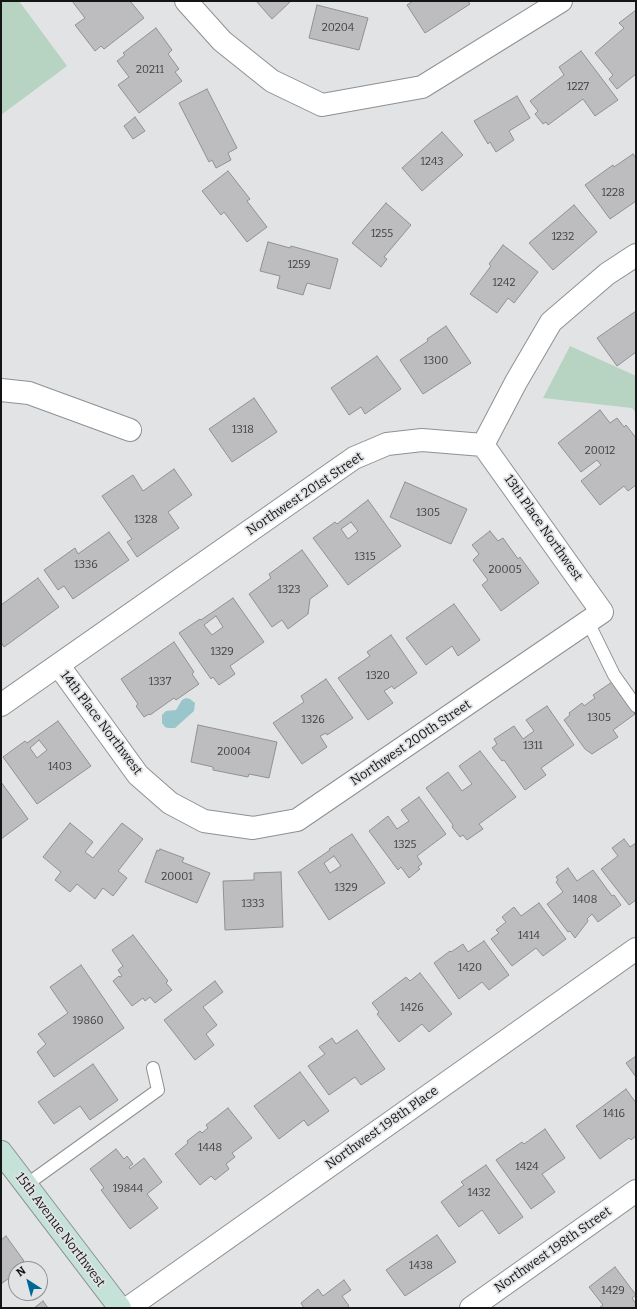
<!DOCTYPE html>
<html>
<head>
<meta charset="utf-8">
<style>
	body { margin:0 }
	#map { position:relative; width:637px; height:1309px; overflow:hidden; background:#e1e3e5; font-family:Bitter,serif }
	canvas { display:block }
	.frame { position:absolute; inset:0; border:2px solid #141515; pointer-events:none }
	.north { position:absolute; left:8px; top:1261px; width:40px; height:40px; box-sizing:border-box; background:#e1e3e5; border:1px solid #8f9192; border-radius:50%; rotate:324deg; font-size:11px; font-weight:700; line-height:16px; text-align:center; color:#141515 }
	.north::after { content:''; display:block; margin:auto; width:14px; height:18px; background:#006896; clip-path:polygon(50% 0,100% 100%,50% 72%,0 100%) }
</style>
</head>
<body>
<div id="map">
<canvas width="637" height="1309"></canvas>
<div class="frame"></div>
<div class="north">N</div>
</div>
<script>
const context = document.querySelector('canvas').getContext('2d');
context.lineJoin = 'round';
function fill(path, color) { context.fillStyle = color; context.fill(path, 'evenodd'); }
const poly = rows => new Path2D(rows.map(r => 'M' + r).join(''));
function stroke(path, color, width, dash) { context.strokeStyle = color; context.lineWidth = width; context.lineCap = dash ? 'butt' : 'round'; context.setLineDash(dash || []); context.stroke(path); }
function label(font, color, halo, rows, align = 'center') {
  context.font = font + ' Bitter,serif'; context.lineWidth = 3.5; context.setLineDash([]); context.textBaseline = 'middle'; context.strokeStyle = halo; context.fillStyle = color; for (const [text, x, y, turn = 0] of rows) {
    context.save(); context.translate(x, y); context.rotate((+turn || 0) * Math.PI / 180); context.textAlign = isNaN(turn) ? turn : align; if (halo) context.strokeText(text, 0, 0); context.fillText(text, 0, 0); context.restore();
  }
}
const green = poly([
	[1,1,19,1,67,66,1,115],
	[570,346,636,376,636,413,632,408,543,398]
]);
const water = poly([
	[186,698,190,699,195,703,194,711,175,728,168,728,165,727,162,723,162,715,166,711,176,710,182,700]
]);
const building = poly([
	[72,1,130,1,144,18,104,49,101,46,95,51,75,25,85,18,72,1],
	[256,1,291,1,272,19,256,1],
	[413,1,468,1,470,4,425,33,407,5,413,1],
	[317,5,368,18,359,50,309,38,317,5],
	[636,10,636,74,617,89,609,79,613,75,595,53,624,28,619,23,636,10],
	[156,28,172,50,168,54,179,69,175,72,182,81,139,113,118,85,129,77,117,61,125,55,123,53,156,28],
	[581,51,618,100,595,116,583,99,548,125,546,122,543,124,535,114,538,111,530,101,564,75,559,67,581,51],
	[207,89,237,148,228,153,231,160,216,168,212,160,209,162,179,103,207,89],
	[517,96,530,118,509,131,514,140,496,152,490,142,488,144,474,121,517,96],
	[135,117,145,131,133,139,124,126,135,117],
	[442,132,463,155,422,191,402,168,442,132],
	[633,154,636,158,636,201,610,219,585,185,613,165,614,167,633,154],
	[228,171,250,199,247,201,267,227,247,242,224,212,221,215,202,191,228,171],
	[386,203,411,225,384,257,387,259,381,267,352,243,386,203],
	[574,205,597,232,553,270,529,243,574,205],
	[268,242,290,248,291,246,338,259,330,289,307,283,303,295,277,288,280,276,260,271,268,242],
	[503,245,538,272,514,303,508,298,497,313,470,294,491,266,489,264,503,245],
	[636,311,636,352,617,366,597,338,636,311],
	[446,326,471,363,423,394,400,360,428,341,427,339,446,326],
	[377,356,401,389,365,414,361,407,349,415,331,388,377,356],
	[254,398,277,432,232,462,209,429,254,398],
	[600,410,610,423,617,418,624,427,626,425,636,438,636,485,628,491,624,486,600,505,581,481,601,465,597,460,581,472,558,443,600,410],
	[174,469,192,495,168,512,179,528,137,557,127,542,132,539,102,496,133,475,143,491,174,469],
	[405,482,467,509,451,544,390,517,405,482],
	[368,500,401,546,348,585,313,538,335,522,337,524,368,500],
	[351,522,358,531,348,539,341,529,351,522],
	[490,531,498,541,503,538,518,559,520,557,539,583,501,611,482,585,488,580,473,560,479,554,472,545,490,531],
	[109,532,129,560,73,599,64,586,58,590,44,570,75,548,78,554,109,532],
	[302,550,328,586,310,599,308,614,288,629,282,620,272,627,249,594,271,578,269,574,302,550],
	[38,578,59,607,4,647,1,642,1,605,38,578],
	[233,598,264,642,230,666,235,674,219,685,213,677,211,679,179,633,200,619,201,620,233,598],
	[216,616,223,627,212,635,204,625,216,616],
	[454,604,480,640,458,656,452,646,426,665,406,638,454,604],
	[391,635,417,673,394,689,392,686,384,691,393,703,368,720,338,678,370,656,367,652,391,635],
	[174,642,194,672,192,674,199,684,176,700,174,698,150,715,149,714,144,717,136,706,138,704,121,679,174,642],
	[326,679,353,718,327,735,326,733,320,736,327,747,302,764,273,723,304,702,301,696,326,679],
	[612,682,635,714,613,730,618,737,592,754,585,749,564,720,570,715,569,713,582,703,584,706,595,698,593,695,612,682],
	[547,706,574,745,541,768,546,775,525,790,504,760,502,761,492,748,497,744,494,739,514,726,523,739,534,731,526,720,547,706],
	[58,721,91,766,37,804,3,757,25,741,27,743,58,721],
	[39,740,47,750,37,758,30,748,39,740],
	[198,725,277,742,269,778,249,774,248,777,213,770,213,767,191,762,198,725],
	[480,751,516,797,479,824,483,829,467,840,463,835,460,837,452,827,453,825,426,788,448,772,462,791,472,784,459,766,480,751],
	[1,782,28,819,1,839,1,782],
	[419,797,446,834,417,856,422,864,418,867,420,869,409,878,401,867,398,870,369,831,388,816,397,829,409,821,401,810,419,797],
	[70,823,93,842,85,852,93,858,122,823,143,839,118,871,127,878,113,896,103,888,95,899,77,884,70,892,55,880,61,872,43,857,70,823],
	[352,834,385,883,329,920,298,872,330,850,329,849,352,834],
	[334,856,341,866,330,873,324,863,334,856],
	[624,839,630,847,636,843,636,900,629,905,601,869,618,856,612,848,624,839],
	[160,849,184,858,182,862,210,873,197,903,145,882,157,850,159,851,160,849],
	[568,868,577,881,593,870,612,896,614,895,621,905,598,922,592,914,587,919,588,921,575,938,570,931,568,932,547,904,563,892,556,882,558,880,556,877,568,868],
	[281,872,283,927,225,930,223,881,254,880,254,873,281,872],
	[539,903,566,939,543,956,536,948,512,966,491,939,499,933,496,930,506,922,502,917,514,907,521,916,539,903],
	[133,935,168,981,166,983,172,990,155,1003,150,997,145,1001,143,998,132,1006,113,981,119,976,120,977,122,976,118,970,123,966,112,950,133,935],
	[484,941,509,975,489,990,482,982,459,999,434,963,450,951,451,952,463,944,468,952,484,941],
	[81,965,124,1028,54,1077,37,1052,46,1044,38,1034,68,1013,50,987,81,965],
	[420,973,452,1014,429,1032,422,1024,399,1042,377,1014,379,1012,372,1003,406,977,410,981,420,973],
	[215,981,223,992,203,1007,217,1025,206,1034,214,1045,195,1060,164,1020,215,981],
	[357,1030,385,1069,361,1085,355,1077,329,1095,308,1066,325,1054,319,1047,332,1038,336,1044,357,1030],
	[636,1056,636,1077,626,1063,636,1056],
	[93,1064,118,1100,90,1120,80,1106,54,1124,38,1102,93,1064],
	[300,1072,329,1111,308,1126,304,1120,279,1139,254,1106,300,1072],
	[626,1089,636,1103,636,1136,631,1140,629,1138,600,1159,576,1126,626,1089],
	[228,1108,252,1138,232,1153,235,1157,226,1164,229,1169,215,1180,211,1176,200,1185,175,1154,188,1143,187,1141,200,1131,202,1133,208,1128,206,1125,228,1108],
	[545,1129,565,1158,542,1174,555,1192,531,1209,496,1160,522,1142,524,1144,545,1129],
	[116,1149,124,1159,127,1156,133,1164,129,1167,130,1169,144,1158,162,1182,147,1194,158,1208,130,1229,101,1190,104,1188,90,1169,116,1149],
	[486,1165,523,1217,499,1234,482,1210,459,1227,441,1202,464,1185,461,1182,486,1165],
	[437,1235,456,1262,405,1296,386,1270,437,1235],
	[6,1236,24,1261,15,1267,16,1269,16,1273,1,1284,1,1240,6,1236],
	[615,1267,636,1295,632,1298,636,1304,636,1308,599,1308,603,1305,589,1287,615,1267],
	[344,1280,351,1290,342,1296,349,1306,346,1308,304,1308,301,1303,318,1289,323,1296,344,1280],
	[43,1301,48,1308,34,1308,43,1301]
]);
const lane = poly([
	[588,622,614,675,636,706],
	[26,1185,158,1090,153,1068]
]);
const street = poly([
	[186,1,222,41,272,81,322,105,422,87,561,1],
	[1,390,29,393,130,430],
	[59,666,138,775,170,803,204,821,253,828,297,820,602,612,483,445],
	[1,705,354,458,387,444,422,440,483,445,516,382,551,322,607,274,636,255],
	[128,1308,636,949],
	[471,1308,636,1191]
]);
const secondary = poly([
	[1,1152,120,1308]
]);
const numberNames = [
	["20204",338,28],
	["20211",150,70],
	["1227",578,87],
	["1243",432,162],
	["1228",613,193],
	["1255",382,234],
	["1232",563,237],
	["1259",299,265],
	["1242",504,283],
	["1300",436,361],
	["1318",243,430],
	["20012",600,451],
	["1305",428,513],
	["1328",146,520],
	["1315",365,557],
	["1336",86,565],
	["20005",505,570],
	["1323",289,590],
	["1329",222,652],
	["1320",378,676],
	["1337",160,682],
	["1305",599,718],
	["1326",313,720],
	["1311",533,746],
	["20004",234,752],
	["1403",60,767],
	["1325",405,845],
	["20001",177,877],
	["1329",346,888],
	["1408",585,900],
	["1333",253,904],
	["1414",529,936],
	["1420",470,968],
	["1426",412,1008],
	["19860",88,1021],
	["1416",614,1114],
	["1448",210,1148],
	["1424",527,1167],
	["19844",128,1189],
	["1432",479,1193],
	["1438",421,1266],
	["1429",613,1291]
];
const streetNames = [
	["Northwest 201st Street",305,494,-34],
	["13th Place Northwest",543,528,55],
	["14th Place Northwest",101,723,53],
	["Northwest 200th Street",411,743,-34],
	["Northwest 198th Place",382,1128,-35],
	["15th Avenue Northwest",60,1230,53],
	["Northwest 198th Street",553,1250,-35]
];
fill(green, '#b7d3c2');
fill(water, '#98c6cb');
fill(building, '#bdbcbf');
stroke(building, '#919093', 1);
stroke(lane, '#8e9193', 14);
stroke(street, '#8e9193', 24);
stroke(secondary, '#8e9193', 24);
stroke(lane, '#fff', 12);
stroke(street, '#fff', 22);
stroke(secondary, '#c5e2d8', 22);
label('11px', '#3e3f40', null, numberNames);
label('13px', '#141515', '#e1e3e5', streetNames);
</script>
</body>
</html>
